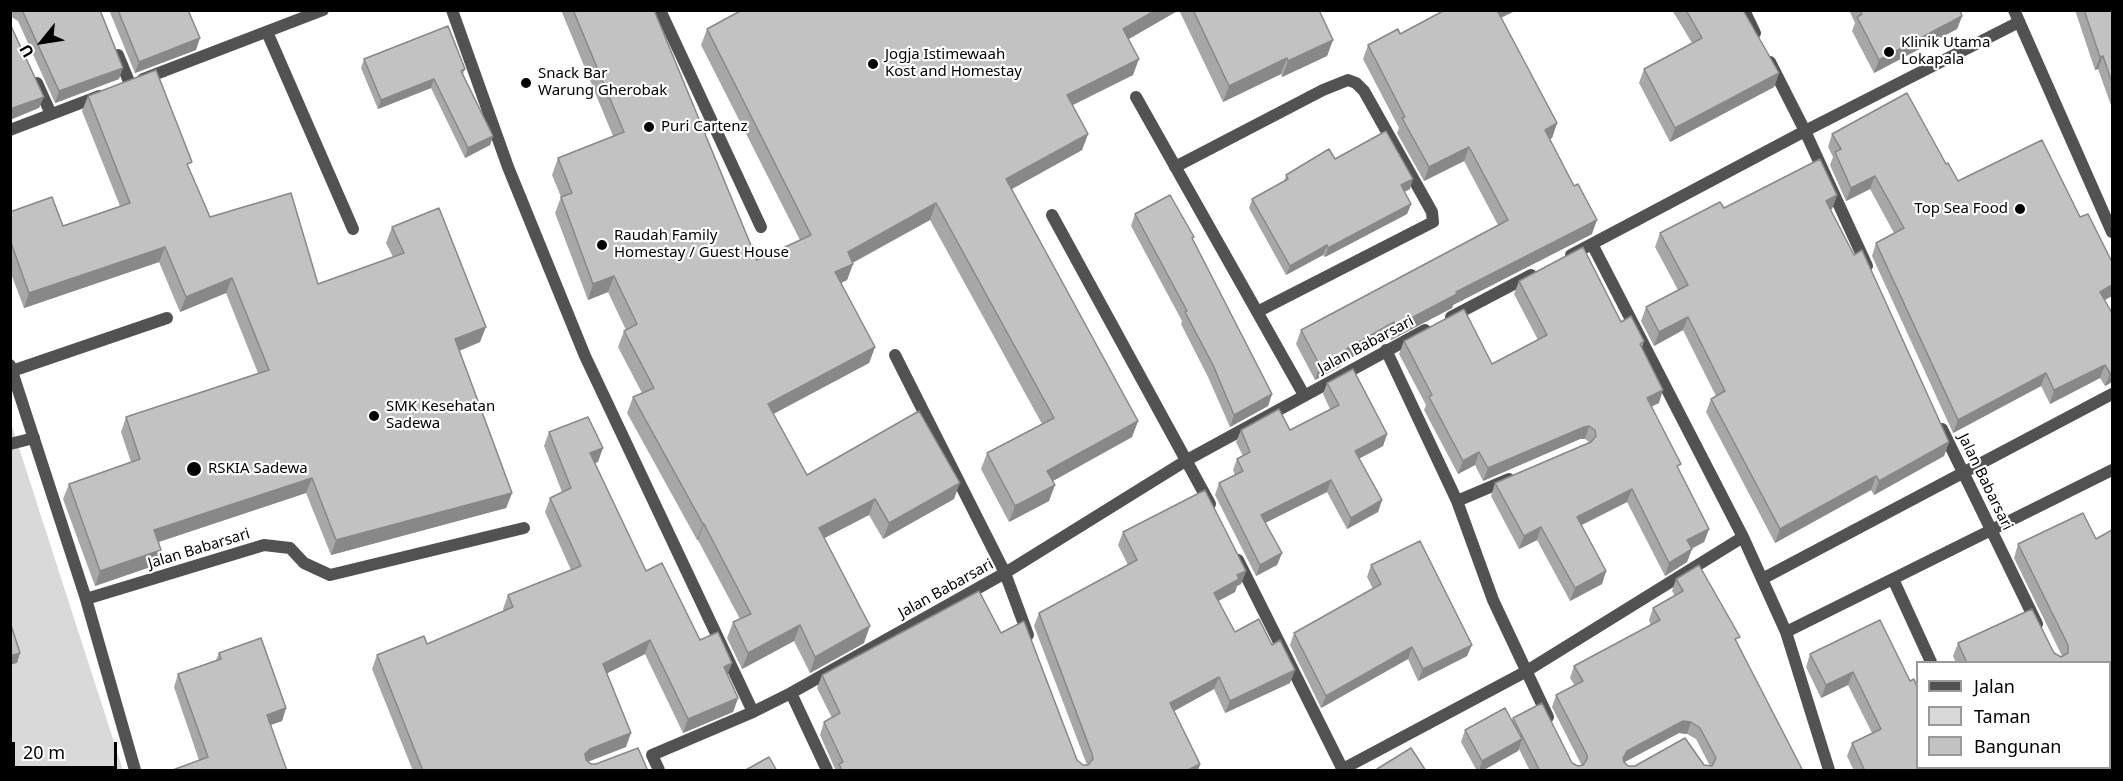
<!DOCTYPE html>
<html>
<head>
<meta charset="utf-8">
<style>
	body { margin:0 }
	#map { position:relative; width:2123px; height:781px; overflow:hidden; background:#fff; font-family:"Noto Sans",sans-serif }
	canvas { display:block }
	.frame { position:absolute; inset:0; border:12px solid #000; pointer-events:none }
	.legend { position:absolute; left:1916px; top:661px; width:195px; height:108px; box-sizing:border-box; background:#fff; border:2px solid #999; margin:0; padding:8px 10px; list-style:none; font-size:18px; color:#000 }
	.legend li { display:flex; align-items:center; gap:12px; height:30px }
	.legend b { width:30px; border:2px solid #999 }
	.north { position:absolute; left:12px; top:12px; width:60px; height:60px; -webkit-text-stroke:4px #fff; paint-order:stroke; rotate:240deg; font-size:16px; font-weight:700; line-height:24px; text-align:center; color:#000 }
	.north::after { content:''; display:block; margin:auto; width:21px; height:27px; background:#000; clip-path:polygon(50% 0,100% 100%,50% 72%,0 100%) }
	.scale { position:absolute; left:12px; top:742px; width:105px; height:27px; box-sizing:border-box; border:3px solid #000; border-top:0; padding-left:8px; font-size:18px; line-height:21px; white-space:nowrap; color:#000; -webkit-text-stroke:4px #fff; paint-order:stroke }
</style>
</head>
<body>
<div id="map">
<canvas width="2123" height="781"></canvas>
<div class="frame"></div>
<ul class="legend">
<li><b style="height:8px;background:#525252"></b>Jalan</li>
<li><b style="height:16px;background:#d9d9d9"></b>Taman</li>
<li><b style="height:16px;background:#c2c2c2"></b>Bangunan</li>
</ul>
<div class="north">U</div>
<div class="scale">20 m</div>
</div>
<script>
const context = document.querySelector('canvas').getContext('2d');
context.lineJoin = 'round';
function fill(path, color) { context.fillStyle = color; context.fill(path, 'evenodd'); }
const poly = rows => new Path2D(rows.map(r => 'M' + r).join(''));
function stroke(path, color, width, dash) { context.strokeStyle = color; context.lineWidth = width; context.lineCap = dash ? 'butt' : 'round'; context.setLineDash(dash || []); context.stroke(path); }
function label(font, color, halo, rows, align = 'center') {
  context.font = font + ' "Noto Sans",sans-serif'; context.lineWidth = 4.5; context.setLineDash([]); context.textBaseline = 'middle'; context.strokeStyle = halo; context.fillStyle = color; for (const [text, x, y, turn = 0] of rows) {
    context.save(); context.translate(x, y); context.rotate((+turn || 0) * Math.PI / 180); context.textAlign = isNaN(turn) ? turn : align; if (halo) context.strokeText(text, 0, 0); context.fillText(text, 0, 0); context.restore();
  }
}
const green = poly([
	[11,423,123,770,11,770]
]);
const service = poly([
	[12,371,167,318],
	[10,444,34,438]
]);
const minor = poly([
	[452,10,508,167,585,356,753,712],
	[660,10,761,227],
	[1744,10,1755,33],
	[267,32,353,229],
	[118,55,130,84],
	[1770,62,1805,131,1867,266],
	[143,79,323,10],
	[37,83,51,114],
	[1136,97,1304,395],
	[10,130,99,96],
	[1175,167,1323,90,1348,80,1356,83,1364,91,1432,212,1433,222,1257,312],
	[1052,215,1210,504],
	[1592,244,1743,537,1762,579,1786,632,1829,770],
	[1571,255,1805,131,2019,22],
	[1451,317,1531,275],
	[1386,350,1457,501,1493,600,1548,717],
	[895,355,1005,573,1028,635],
	[10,365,86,599,135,770],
	[1942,429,2037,624],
	[1457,501,1509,479],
	[1238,560,1343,770],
	[1762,579,2112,394],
	[1893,579,1931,662],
	[86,599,264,545,290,548,304,563,330,575,524,528],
	[1786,632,2112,470],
	[791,693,827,770],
	[1977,768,1979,770],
	[659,770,652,755,753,712,791,693,1005,573,1187,460,1425,330],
	[1341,770,1525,672,1743,537]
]);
const tertiary = poly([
	[2014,10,2112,232]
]);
const wall = poly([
	[10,10,100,10,119,79,55,103,18,21,10,16],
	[109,10,188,10,196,50,135,73],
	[561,10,654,10,757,260,800,240,701,45,707,29,737,13,736,10,1179,10,1129,39,1133,75,1072,105,1088,134,1082,150,1012,189,1138,421,1132,437,1053,481,1049,501,1009,522,981,469,987,453,1042,424,930,220,853,263,853,264,847,280,841,283,875,347,869,363,773,414,807,475,954,499,883,539,869,515,824,538,864,643,810,673,794,641,742,669,727,638,733,622,740,619,698,540,697,540,627,413,633,397,642,393,618,347,624,331,626,330,608,292,588,300,555,213,561,197,552,175,558,158,613,136],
	[1179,10,1319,10,1333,40,1327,56,1282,77,1281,74,1223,102],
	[1517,10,1501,18,1557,123,1552,138,1549,139,1592,234,1453,305,1452,308,1391,340,1389,336,1342,363,1341,366,1315,380,1296,344,1301,330,1498,225,1464,161,1424,181,1397,133,1399,128,1363,59,1368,45,1400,34],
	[1672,10,1743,10,1779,73,1774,87,1670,142,1639,83,1644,69,1692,43],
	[1849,10,1960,10,1962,16,1957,29,1874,73,1852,31,1855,23],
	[2075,10,2112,10,2112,108,2098,69,2095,70],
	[364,59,465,69,463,74,493,136,490,145,465,158,431,88,378,109,361,68],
	[88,96,189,169,210,217,318,284,393,257,386,243,392,227,480,342,459,351,512,493,506,508,331,555,306,493,159,542,161,550,156,565,95,586,63,499,69,484,131,462,121,432,126,417,258,373,226,293,180,312,159,262,24,308,10,271,10,212,63,226,120,206,82,111],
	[1832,134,1946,164,1958,181,2080,217,2112,262,2112,296,2105,300,2112,382,2105,386,2100,378,2050,404,2041,386,1953,433,1872,256,1876,243,1894,233,1870,189,1846,201,1830,165,1833,157,1828,147],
	[1335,159,1410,189,1404,192,1411,204,1407,214,1325,257,1323,255,1286,275,1249,208,1252,199,1284,182,1286,175],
	[1837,195,1832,209,1830,210,1949,442,1944,456,1874,495,1871,490,1775,543,1706,412,1711,399,1716,396,1683,330,1654,346,1641,321,1646,307,1678,290,1655,247,1660,233,1724,208],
	[1135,214,1193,240,1272,394,1268,406,1230,427,1208,377,1181,324,1182,321,1131,226],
	[1519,281,1621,322,1644,341,1642,347,1659,403,1652,406,1679,470,1709,529,1704,542,1692,549,1687,562,1665,576,1627,502,1581,525,1606,571,1602,584,1570,601,1537,540,1519,549,1491,496,1495,483,1589,442,1585,439,1580,439,1483,481,1475,465,1458,474,1424,410,1426,405,1399,354,1404,341,1492,364,1538,340,1514,294],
	[1327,383,1387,434,1383,446,1359,458,1382,500,1378,512,1347,529,1327,492,1265,523,1282,553,1277,565,1256,576,1215,495,1219,483,1235,475,1233,470,1237,459,1243,456,1236,442,1241,430,1290,430,1330,409,1323,394],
	[549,432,598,462,595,463,646,571,727,675,738,698,733,712,683,733,645,654,607,673,626,747,588,761,591,764,648,771,413,771,372,669,377,655,427,644,504,611,503,609,508,595,571,570,545,512,550,498,562,492,544,446],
	[2083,513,2096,539,2112,530,2112,771,2000,771,1999,768,2109,768,2109,663,1956,663,1953,656,1958,643,2032,609,2054,653,2061,657,2062,656,2014,558,2018,544],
	[1123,532,1246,571,1241,584,1237,586,1235,592,1218,601,1235,632,1290,683,1225,713,1214,689,1174,711,1200,764,1198,771,836,771,820,735,824,722,832,718,817,688,822,675,1001,633,1077,760,1083,765,1087,765,1034,626,1039,613,1128,565,1118,545],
	[1371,565,1467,656,1418,681,1408,659,1321,708,1290,645,1294,633,1373,589,1367,577],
	[1676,579,1738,644,1803,771,1530,771,1519,749,1518,751,1482,771,1477,771,1461,742,1465,730,1512,720,1513,718,1572,763,1578,766,1582,766,1552,707,1556,695,1575,686,1570,678,1574,666,1651,625,1649,620,1653,608,1675,596,1672,591],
	[1679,733,1687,734,1696,739,1710,766,1628,766,1624,762],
	[1880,620,1917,768,1975,768,1974,771,1854,771,1847,756,1852,743,1872,733,1848,685,1821,698,1806,667,1810,654],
	[219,653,286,708,282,721,270,725,287,771,199,760,174,687,178,674,216,660]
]);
const shadedWall = poly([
	[1156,10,1179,10,1118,45,1123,29],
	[1497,10,1517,10,1493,21],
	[1962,16,1957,29,1874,73,1879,60],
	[200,38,196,50,135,73,139,62],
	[1333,40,1327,56,1282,77,1288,61],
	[2103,56,2098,69,2095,70,2100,57],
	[1287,58,1281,74,1223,102,1229,86],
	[1139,59,1133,75,1061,111,1067,95],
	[123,68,119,79,55,103,59,91],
	[1779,73,1774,87,1670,142,1675,128],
	[434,79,431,88,378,109,381,100],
	[44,97,39,108,10,120,10,109],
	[1557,123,1552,138,1539,144,1545,130],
	[1088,134,1082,150,1001,195,1006,179],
	[493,136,490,145,465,158,468,148],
	[1469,147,1464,161,1424,181,1429,167],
	[1875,176,1870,189,1846,201,1851,188],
	[1413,179,1410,189,1398,195,1401,185],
	[1837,195,1832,209,1821,215,1826,201],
	[936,203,930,220,842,268,848,252],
	[1411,204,1407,214,1325,257,1328,248],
	[1597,220,1592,234,1453,305,1452,308,1391,340,1396,326,1456,292],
	[1327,245,1323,255,1286,275,1290,266],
	[165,247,159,262,24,308,29,293],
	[853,264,847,280,829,289,835,272],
	[614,276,608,292,588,300,593,284],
	[232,278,226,293,180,312,186,297],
	[2112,285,2112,296,2095,305,2100,292],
	[1688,317,1683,330,1654,346,1659,332],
	[1394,322,1389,336,1342,363,1341,366,1315,380,1320,366],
	[486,327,480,342,449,355,455,339],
	[875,347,869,363,762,420,768,404],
	[2105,365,2100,378,2050,404,2054,390],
	[2112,372,2112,382,2105,386,2110,373],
	[2046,373,2041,386,1953,433,1958,420],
	[1663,390,1659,403,1643,411,1647,398],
	[1272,394,1268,406,1230,427,1234,415],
	[1138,421,1132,437,1042,487,1047,471],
	[1589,426,1585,439,1580,439,1483,481,1488,468,1584,427],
	[1387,434,1383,446,1351,463,1355,451],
	[1949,442,1944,456,1874,495,1879,481],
	[603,448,598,462,585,467,590,453],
	[1479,452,1475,465,1458,474,1463,461],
	[1876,476,1871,490,1775,543,1780,529],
	[312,478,306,493,149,545,154,530],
	[1331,480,1327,492,1257,527,1261,515],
	[960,483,954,499,883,539,889,523],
	[1055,485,1049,501,1009,522,1015,506],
	[1632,489,1627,502,1572,530,1577,517],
	[512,493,506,508,331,555,336,540],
	[875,499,869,515,813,544,819,528],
	[1382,500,1378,512,1347,529,1351,518],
	[703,524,704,524,698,540,697,540],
	[1541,527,1537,540,1519,549,1524,536],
	[1709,529,1704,542,1682,553,1687,540],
	[1692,549,1687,562,1665,576,1669,563],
	[161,550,156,565,95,586,100,571],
	[1282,553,1277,565,1256,576,1260,565],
	[1246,571,1241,584,1237,586,1235,592,1209,606,1214,593,1237,575],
	[1606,571,1602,584,1570,601,1575,588],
	[800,625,794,641,742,669,748,653],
	[870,626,864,643,810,673,815,657],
	[650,640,645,654,598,678,603,664],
	[1472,645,1467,656,1418,681,1423,669],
	[1412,647,1408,659,1321,708,1326,696],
	[20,653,17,663,10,665,10,656],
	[732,663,727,676,724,667],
	[1295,670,1290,683,1225,713,1230,701],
	[1853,672,1848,685,1821,698,1826,685],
	[1219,677,1214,689,1165,716,1170,703],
	[738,698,733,712,683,733,688,719],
	[286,708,282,721,262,728,267,715],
	[1683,721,1691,722,1687,734,1679,733,1623,763,1623,758,1627,751],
	[631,733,626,747,585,763,585,754,590,749],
	[1522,739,1518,751,1482,771,1479,771,1482,761],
	[1200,764,1198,771,1186,771],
	[1964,768,1975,768,1974,771,1958,771]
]);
const building = poly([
	[22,10,100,10,123,68,59,91,22,10],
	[118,10,188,10,200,38,139,62,118,10],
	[573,10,654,10,757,260,811,235,707,29,742,10,1156,10,1123,29,1139,59,1067,95,1088,134,1006,179,1138,421,1047,471,1055,485,1015,506,987,453,1054,418,936,203,848,252,853,264,835,272,875,347,768,404,807,475,919,411,960,483,889,523,875,499,819,528,870,626,815,657,800,625,748,653,733,622,751,614,704,524,703,524,633,397,654,388,624,331,637,324,614,276,593,284,561,197,572,193,558,158,624,132,573,10],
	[1193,10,1319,10,1333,40,1288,61,1287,58,1229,86,1193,10],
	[1445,10,1497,10,1557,123,1545,130,1574,186,1578,184,1597,220,1456,292,1457,294,1396,326,1394,322,1345,350,1346,352,1320,366,1301,330,1508,220,1469,147,1429,167,1402,118,1405,117,1368,45,1398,29,1400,34,1445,10],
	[1686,10,1743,10,1779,73,1675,128,1644,69,1702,38,1686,10],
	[1860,10,1960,10,1962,16,1879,60,1857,17,1862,14,1860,10],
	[2084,10,2112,10,2112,83,2103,56,2100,57,2084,10],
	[10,24,44,97,10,109,10,24],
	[448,26,465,69,461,71,493,136,468,148,434,79,381,100,364,59,448,26],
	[156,70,192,162,187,164,210,217,291,193,318,284,404,253,392,227,439,208,486,327,455,339,512,493,336,540,312,478,154,530,161,550,100,571,69,484,140,459,126,417,269,370,232,278,186,297,165,247,29,293,10,240,10,212,52,197,63,226,130,203,88,96,156,70],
	[1907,93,1946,164,1948,163,1958,181,2042,140,2080,217,2088,214,2112,262,2112,285,2100,292,2112,313,2112,372,2110,373,2105,365,2054,390,2046,373,1958,420,1876,243,1904,228,1875,176,1851,188,1835,152,1841,149,1832,134,1907,93],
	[1386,131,1413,179,1401,185,1411,204,1328,248,1327,245,1290,266,1252,199,1288,179,1286,175,1329,149,1335,159,1386,131],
	[1820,159,1837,195,1826,201,1854,255,1862,250,1949,442,1879,481,1876,476,1780,529,1711,399,1725,391,1688,317,1659,332,1646,307,1688,285,1660,233,1720,202,1724,208,1820,159],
	[1170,195,1194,237,1192,238,1272,394,1234,415,1213,365,1185,312,1187,311,1135,214,1170,195],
	[1583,247,1621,322,1631,316,1644,341,1640,344,1663,390,1647,398,1681,464,1677,466,1709,529,1687,540,1692,549,1669,563,1632,489,1577,517,1606,571,1575,588,1541,527,1524,536,1495,483,1591,442,1596,436,1595,430,1589,426,1584,427,1488,468,1479,452,1463,461,1429,397,1432,395,1404,341,1464,309,1492,364,1547,335,1519,281,1583,247],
	[1353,369,1387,434,1355,451,1382,500,1351,518,1331,480,1261,515,1282,553,1260,565,1219,483,1243,471,1237,459,1250,452,1241,430,1279,409,1290,430,1339,405,1327,383,1353,369],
	[588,417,603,448,590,453,646,571,662,563,700,640,718,632,732,663,724,667,738,698,688,719,650,640,603,664,631,733,590,749,585,754,586,760,591,764,596,764,638,748,648,771,423,771,377,655,424,636,427,644,513,607,508,595,581,566,550,498,571,488,549,432,588,417],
	[1205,490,1246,571,1237,575,1239,579,1214,593,1235,632,1259,619,1272,645,1280,640,1295,670,1230,701,1219,677,1170,703,1200,764,1186,771,842,771,839,764,843,762,824,722,840,713,822,675,979,591,1001,633,1024,621,1077,760,1083,765,1088,765,1093,759,1092,754,1039,613,1137,560,1123,532,1205,490],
	[2083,513,2096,539,2112,530,2112,771,2012,771,2010,768,2109,768,2109,663,1967,663,1958,643,2032,609,2054,653,2061,657,2068,653,2068,645,2018,544,2083,513],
	[1420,541,1472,645,1423,669,1412,647,1326,696,1294,633,1381,584,1371,565,1420,541],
	[1699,565,1740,637,1735,639,1803,771,1540,771,1513,718,1542,703,1572,763,1578,766,1583,765,1587,759,1587,755,1556,695,1583,681,1574,666,1660,620,1653,608,1683,591,1676,579,1699,565],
	[1683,721,1691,722,1700,728,1716,758,1712,766,1704,765,1685,738,1635,766,1628,766,1624,762,1623,758,1627,751,1683,721],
	[1880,620,1910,681,1914,679,1917,687,1917,768,1964,768,1958,771,1865,771,1852,743,1881,729,1853,672,1826,685,1810,654,1880,620],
	[10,622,20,653,10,656,10,622],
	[261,638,286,708,267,715,287,771,170,771,208,757,178,674,221,659,219,653,261,638],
	[1505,708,1522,739,1482,761,1465,730,1505,708],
	[1411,748,1426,771,1378,771,1377,769,1411,748],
	[769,757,777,771,744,771,769,757]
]);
const markers = [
	[1889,52,6,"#000"],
	[873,64,6,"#000"],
	[526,83,6,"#000"],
	[649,127,6,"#000"],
	[2020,209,6,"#000"],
	[602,245,6,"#000"],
	[374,416,6,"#000"],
	[194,469,8,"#000"]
];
const poiNames = [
	["Klinik Utama",1901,43],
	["Lokapala",1901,60],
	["Jogja Istimewaah",885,55],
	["Kost and Homestay",885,72],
	["Snack Bar",538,74],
	["Warung Gherobak",538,91],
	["Puri Cartenz",661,127],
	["Top Sea Food",2008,209,"right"],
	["Raudah Family",614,236],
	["Homestay / Guest House",614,253],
	["SMK Kesehatan",386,407],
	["Sadewa",386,424],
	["RSKIA Sadewa",208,469]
];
const streetNames = [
	["Jalan Babarsari",1366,345,-28],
	["Jalan Babarsari",1985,482,64],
	["Jalan Babarsari",199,549,-17],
	["Jalan Babarsari",946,589,-29]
];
fill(green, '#d9d9d9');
stroke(service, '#525252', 12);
stroke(minor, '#525252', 12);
stroke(tertiary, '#525252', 12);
fill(wall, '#a7a7a7');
fill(shadedWall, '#888');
fill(building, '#c2c2c2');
stroke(building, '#888', 1.5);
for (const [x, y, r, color] of markers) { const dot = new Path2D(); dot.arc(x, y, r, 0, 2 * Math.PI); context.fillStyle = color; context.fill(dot); stroke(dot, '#fff', 2); }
label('15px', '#000', '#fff', poiNames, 'left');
label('15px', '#000', '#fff', streetNames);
</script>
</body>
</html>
